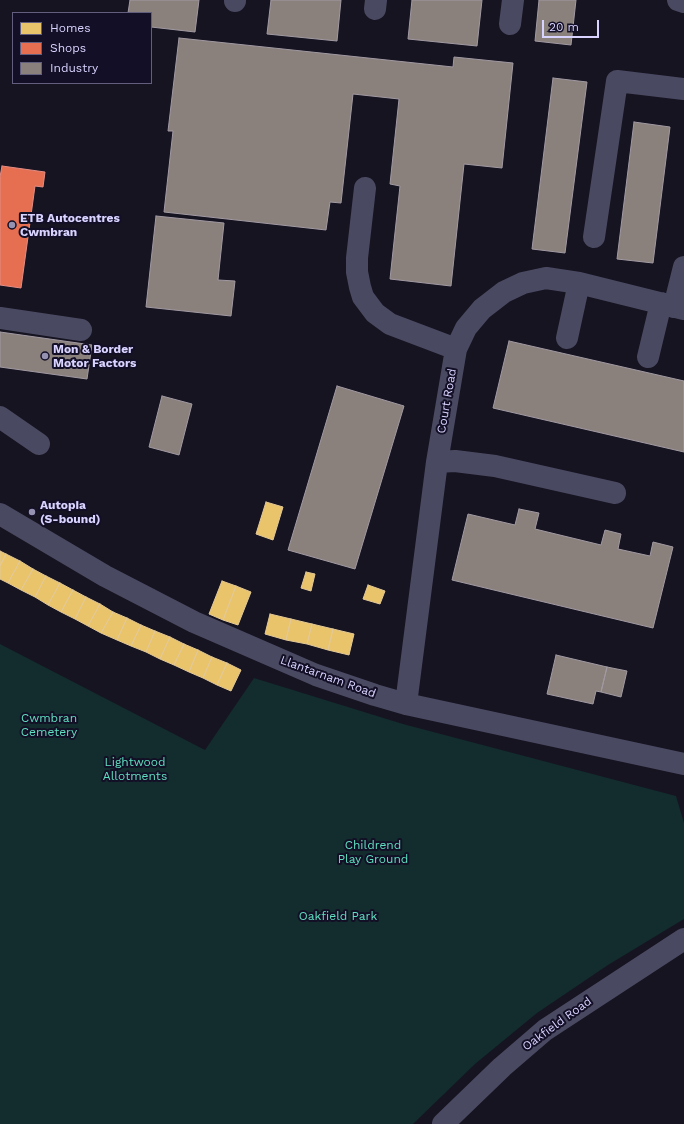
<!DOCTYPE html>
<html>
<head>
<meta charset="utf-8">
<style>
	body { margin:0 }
	#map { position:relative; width:684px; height:1124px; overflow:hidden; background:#161421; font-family:"Work Sans",sans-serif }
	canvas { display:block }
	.legend { position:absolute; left:12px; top:12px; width:140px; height:72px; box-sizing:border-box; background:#130f26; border:1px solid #625e7d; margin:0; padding:5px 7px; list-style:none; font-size:12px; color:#d9d4ff }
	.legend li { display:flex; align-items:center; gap:8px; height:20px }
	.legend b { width:20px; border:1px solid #625e7d }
	.scale { position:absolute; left:542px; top:20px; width:57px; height:18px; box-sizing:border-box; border:2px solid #d9d4ff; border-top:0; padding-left:5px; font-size:12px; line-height:14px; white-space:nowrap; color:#d9d4ff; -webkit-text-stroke:3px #130f26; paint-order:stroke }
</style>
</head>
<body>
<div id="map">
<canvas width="684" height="1124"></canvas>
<ul class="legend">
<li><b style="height:11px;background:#e9c46a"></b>Homes</li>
<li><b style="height:11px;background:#e76f51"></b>Shops</li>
<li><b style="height:11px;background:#8a817c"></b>Industry</li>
</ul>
<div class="scale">20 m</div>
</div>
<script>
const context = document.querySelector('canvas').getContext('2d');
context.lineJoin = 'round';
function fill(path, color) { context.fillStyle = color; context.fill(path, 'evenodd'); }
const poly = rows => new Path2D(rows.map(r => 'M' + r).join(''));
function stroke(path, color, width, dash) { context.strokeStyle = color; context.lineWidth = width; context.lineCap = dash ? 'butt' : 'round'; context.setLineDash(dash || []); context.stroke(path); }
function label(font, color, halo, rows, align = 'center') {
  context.font = font + ' "Work Sans",sans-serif'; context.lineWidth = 4; context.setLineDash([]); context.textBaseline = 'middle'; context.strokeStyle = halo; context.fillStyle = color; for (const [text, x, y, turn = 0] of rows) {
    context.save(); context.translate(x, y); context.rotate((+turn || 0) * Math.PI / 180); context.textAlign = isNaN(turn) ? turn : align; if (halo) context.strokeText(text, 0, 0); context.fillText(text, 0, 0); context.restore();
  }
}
const green = poly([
	[0,644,205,750,254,678,403,724,676,796,684,823,684,919,608,965,537,1013,475,1064,413,1124,0,1124]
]);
const homes = poly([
	[266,502,283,507,273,540,256,534,266,502],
	[0,551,6,554,0,566,0,551],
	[6,554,20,561,8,583,0,579,0,566,6,554],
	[20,561,33,569,21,590,8,583,20,561],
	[33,569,46,576,35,597,21,590,33,569],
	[306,572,315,574,311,591,301,588,306,572],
	[46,576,60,583,48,605,35,597,46,576],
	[222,581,236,586,223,620,209,614,222,581],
	[60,583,73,590,61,612,48,605,60,583],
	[368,585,385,591,380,604,363,599,368,585],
	[236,586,251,592,238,625,223,620,236,586],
	[73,590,86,597,75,619,61,612,73,590],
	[86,597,100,604,88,626,75,619,86,597],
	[100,604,113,612,101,633,88,626,100,604],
	[113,612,127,618,117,640,101,633,113,612],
	[270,614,291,619,286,640,265,634,270,614],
	[127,618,141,625,131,646,117,640,127,618],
	[291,619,312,624,307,644,286,640,291,619],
	[312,624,333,629,328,650,307,644,312,624],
	[141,625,155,631,146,652,131,646,141,625],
	[333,629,354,634,349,655,328,650,333,629],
	[155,631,170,637,160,659,146,652,155,631],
	[170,637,184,644,174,665,160,659,170,637],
	[184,644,198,650,189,672,174,665,184,644],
	[198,650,212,657,203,678,189,672,198,650],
	[212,657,227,663,217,685,203,678,212,657],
	[227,663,241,670,231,691,217,685,227,663]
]);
const shops = poly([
	[2,166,45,172,43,187,35,186,21,288,0,285,0,177,2,166]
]);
const industry = poly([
	[130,0,199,0,195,32,151,27,151,13,128,13,130,0],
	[271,0,341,0,337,41,267,34,271,0],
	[412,0,482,0,477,46,408,39,412,0],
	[539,0,576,0,571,45,535,41,539,0],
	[179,38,453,67,454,57,513,63,502,168,464,164,451,286,390,279,400,186,390,184,399,99,353,94,341,203,330,202,326,230,164,212,173,131,168,131,179,38],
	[553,78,587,82,565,253,532,249,553,78],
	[634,122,670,127,653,263,617,259,634,122],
	[156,216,224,223,218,280,235,281,231,316,146,307,156,216],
	[0,332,92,345,87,379,0,367,0,332],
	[509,341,684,381,684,452,493,408,509,341],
	[337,386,404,406,355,569,288,550,337,386],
	[162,396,192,404,179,455,149,447,162,396],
	[519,509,539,513,535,529,601,545,605,530,621,534,618,549,650,556,653,542,673,547,653,628,452,580,468,514,515,525,519,509],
	[556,655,607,667,601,692,596,691,593,704,547,694,556,655],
	[607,667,627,671,621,697,601,692,607,667]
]);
const minor = poly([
	[678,0,684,2],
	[235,1,235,0],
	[375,9,376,0],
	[510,24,513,0],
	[365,188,357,258,357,272,360,287,363,297,375,313,390,324,456,349],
	[594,237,617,81,684,89],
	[674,307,684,267],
	[0,318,81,330],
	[567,338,579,283],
	[648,357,661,303],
	[0,417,39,444],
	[437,462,455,461,495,466,615,493],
	[0,514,105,576,194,622,316,675,375,695,406,704,684,764],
	[406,704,437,462,456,349,466,328,482,309,504,292,523,283,546,278,579,283,684,309],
	[443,1124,502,1067,545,1030,684,939]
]);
const markers = [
	[12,225,4,"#9591b1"],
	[45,356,4,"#9591b1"],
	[32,512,4,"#9591b1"]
];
const poiNames = [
	["ETB Autocentres",20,218],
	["Cwmbran",20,232],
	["Mon & Border",53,349],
	["Motor Factors",53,363],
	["Autopia",40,505],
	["(S-bound)",40,519]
];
const streetNames = [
	["Court Road",447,401,-80],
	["Llantarnam Road",328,677,20],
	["Oakfield Road",557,1024,-36]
];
const parkNames = [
	["Cwmbran",49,718],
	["Cemetery",49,732],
	["Lightwood",135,762],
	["Allotments",135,776],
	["Childrend",373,845],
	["Play Ground",373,859],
	["Oakfield Park",338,916]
];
fill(green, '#132c2d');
fill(homes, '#e9c46a');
stroke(homes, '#e4c997', 1);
fill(shops, '#e76f51');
stroke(shops, '#e38d85', 1);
fill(industry, '#8a817c');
stroke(industry, '#a29aa3', 1);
stroke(minor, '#4a4962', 22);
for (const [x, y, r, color] of markers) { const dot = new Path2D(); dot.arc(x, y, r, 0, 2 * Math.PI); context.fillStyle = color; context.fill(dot); stroke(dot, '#130f26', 1.5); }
label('bold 12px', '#d9d4ff', '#130f26', poiNames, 'left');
label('12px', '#d9d4ff', '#130f26', streetNames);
label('12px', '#5fe0c0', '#130f26', parkNames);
</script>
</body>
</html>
